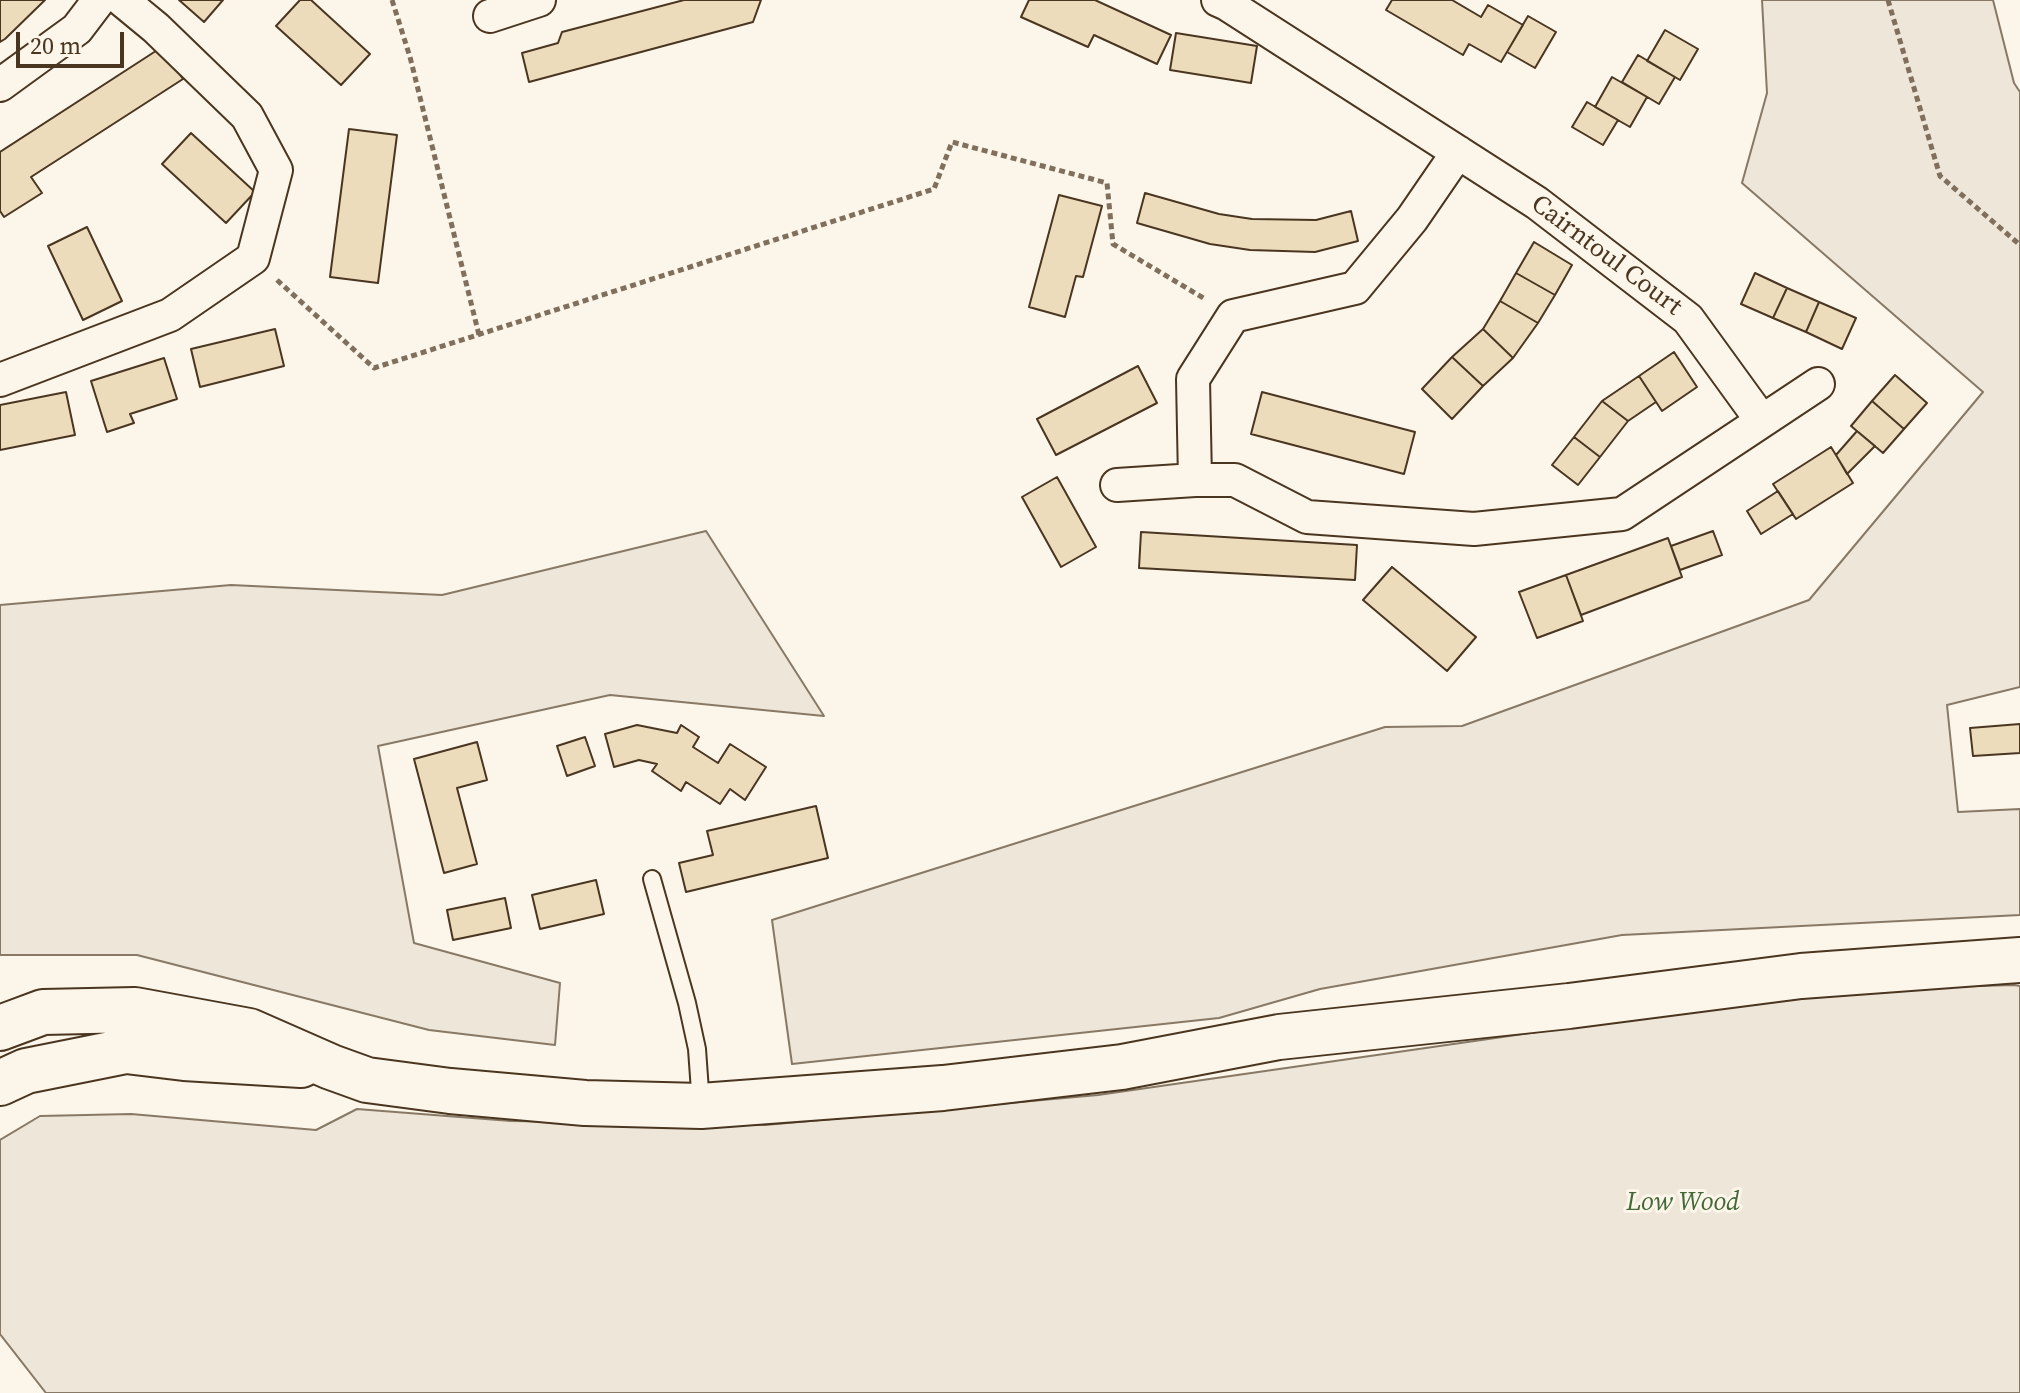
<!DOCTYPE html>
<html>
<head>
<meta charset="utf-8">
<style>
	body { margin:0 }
	#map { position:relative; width:2020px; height:1393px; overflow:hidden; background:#fbf6e9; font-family:"Source Serif 4",serif }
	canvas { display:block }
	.scale { position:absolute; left:16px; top:32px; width:108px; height:36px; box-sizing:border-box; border:4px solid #4a3520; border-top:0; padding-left:10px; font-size:24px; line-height:28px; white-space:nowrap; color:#4a3520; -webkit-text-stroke:6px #fbf6e9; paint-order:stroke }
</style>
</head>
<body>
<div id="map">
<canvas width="2020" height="1393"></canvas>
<div class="scale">20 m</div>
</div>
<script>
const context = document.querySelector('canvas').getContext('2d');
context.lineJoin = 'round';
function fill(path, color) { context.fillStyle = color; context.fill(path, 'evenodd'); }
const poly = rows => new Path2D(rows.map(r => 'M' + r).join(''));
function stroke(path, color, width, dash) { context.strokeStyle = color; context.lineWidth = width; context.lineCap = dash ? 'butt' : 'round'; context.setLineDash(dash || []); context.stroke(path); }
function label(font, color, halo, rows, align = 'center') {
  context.font = font + ' "Source Serif 4",serif'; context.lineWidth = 6; context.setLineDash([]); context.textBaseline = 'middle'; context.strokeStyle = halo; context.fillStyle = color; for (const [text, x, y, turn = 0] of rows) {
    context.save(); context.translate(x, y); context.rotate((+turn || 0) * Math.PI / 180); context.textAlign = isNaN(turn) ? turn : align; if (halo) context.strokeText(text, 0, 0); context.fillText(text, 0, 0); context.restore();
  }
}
const green = poly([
	[1762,0,1993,0,2014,83,2020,92,2020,687,1947,705,1958,812,2020,809,2020,915,1622,935,1320,989,1219,1018,792,1064,772,920,1385,727,1462,726,1809,600,1983,392,1742,183,1767,93,1762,0],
	[706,531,824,716,610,695,378,746,414,943,560,983,555,1045,429,1030,137,955,0,955,0,605,231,585,442,595,706,531],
	[2014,985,2020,986,2020,1393,46,1393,0,1334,0,1140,40,1116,131,1114,316,1130,357,1109,511,1121,765,1125,1098,1095,1830,990,2014,985]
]);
const building = poly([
	[0,0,45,0,5,39,0,42,0,0],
	[179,0,223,0,204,22,179,0],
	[300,0,311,0,370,54,341,85,276,26,300,0],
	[684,0,761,0,753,22,529,82,522,53,558,43,562,32,684,0],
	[1029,0,1095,0,1171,35,1157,64,1094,35,1088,47,1021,17,1029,0],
	[1392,0,1452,0,1481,17,1488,5,1523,25,1501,62,1469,44,1463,55,1386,10,1392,0],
	[1528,16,1556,32,1535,68,1507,52,1528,16],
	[1665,30,1698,49,1680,80,1647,61,1665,30],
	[1176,33,1257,46,1251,83,1170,70,1176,33],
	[162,47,183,79,31,177,42,193,4,217,0,211,0,152,162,47],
	[1638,55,1675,77,1659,104,1622,82,1638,55],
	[1612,77,1647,97,1630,127,1595,107,1612,77],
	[1587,102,1618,120,1603,145,1572,127,1587,102],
	[349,129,397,135,378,283,330,277,349,129],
	[191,133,255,192,226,223,162,164,191,133],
	[1145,193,1219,214,1252,219,1316,220,1351,211,1358,241,1315,252,1250,250,1210,244,1137,223,1145,193],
	[1059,195,1102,206,1083,277,1076,276,1065,317,1029,307,1059,195],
	[87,227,122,301,83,320,48,246,87,227],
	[1534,242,1572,265,1555,295,1516,273,1534,242],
	[1516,273,1555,295,1538,323,1500,301,1516,273],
	[1755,273,1787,288,1773,318,1741,304,1755,273],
	[1787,288,1819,302,1806,332,1773,318,1787,288],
	[1500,301,1538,323,1513,358,1483,329,1500,301],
	[1819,302,1856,318,1842,349,1806,332,1819,302],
	[275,329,284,366,200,387,191,349,275,329],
	[1483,329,1513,358,1483,386,1452,357,1483,329],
	[1674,352,1697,387,1662,411,1639,376,1674,352],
	[1452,357,1483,386,1452,419,1422,389,1452,357],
	[164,358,177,399,130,414,134,423,107,432,91,381,164,358],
	[1138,366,1157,403,1056,455,1037,419,1138,366],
	[1895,375,1927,403,1904,429,1872,401,1895,375],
	[1639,376,1656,402,1628,421,1602,401,1639,376],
	[66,392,75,435,0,450,0,405,66,392],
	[1262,392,1415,432,1404,474,1251,434,1262,392],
	[1602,401,1628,421,1600,457,1574,437,1602,401],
	[1872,401,1904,429,1883,453,1851,426,1872,401],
	[1857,431,1875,446,1847,474,1836,455,1857,431],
	[1574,437,1600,457,1578,485,1552,465,1574,437],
	[1831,447,1853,483,1796,519,1773,484,1831,447],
	[1057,477,1096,547,1061,567,1022,497,1057,477],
	[1778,491,1793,514,1761,534,1747,511,1778,491],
	[1713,531,1722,555,1680,570,1671,546,1713,531],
	[1141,532,1357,545,1355,580,1139,568,1141,532],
	[1668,538,1682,577,1581,615,1566,575,1668,538],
	[1392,567,1476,637,1447,671,1363,600,1392,567],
	[1566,575,1583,621,1537,638,1519,592,1566,575],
	[2020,724,2020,753,1973,756,1970,728,2020,724],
	[637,725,677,733,681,725,699,737,693,747,718,763,730,744,766,767,745,800,730,789,720,804,686,782,681,791,652,771,657,764,639,760,614,767,605,734,637,725],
	[585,737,595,766,567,776,557,746,585,737],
	[477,742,487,780,457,788,477,864,444,873,414,759,477,742],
	[816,806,828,858,686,892,679,863,713,855,707,831,816,806],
	[596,880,604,914,540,929,532,895,596,880],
	[505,898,511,928,453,940,447,910,505,898]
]);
const path = poly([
	[392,0,410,57,479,335],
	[1888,0,1940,176,2020,245],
	[277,280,374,368,934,189,952,142,1107,183,1113,244,1205,299]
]);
const lane = poly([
	[652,879,687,1003,697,1049,701,1105]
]);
const street = poly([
	[1218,0,1227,4,1537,203,1688,319,1762,421],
	[490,16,539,0],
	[0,85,77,29,99,0],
	[0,380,170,315,253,258,276,170,247,116,156,28,122,0],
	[1195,480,1193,379,1233,316,1355,288,1412,219,1458,152],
	[1117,485,1195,480,1235,480,1307,517,1474,529,1622,514,1818,384]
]);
const secondary = poly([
	[0,1028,43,1012,135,1010,249,1031,331,1067,367,1080,450,1091,585,1103,701,1106,943,1088,1122,1067,1279,1037,1569,1006,1801,976,2020,960],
	[0,1083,26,1071,126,1051,184,1058,301,1065]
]);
const streetNames = [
	["Cairntoul Court",1606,256,37]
];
const parkNames = [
	["Low Wood",1683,1203]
];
fill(green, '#ede6d9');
stroke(green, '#887966', 2);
fill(building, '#ecdcbc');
stroke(building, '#4a3520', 2);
stroke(lane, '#4a3520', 20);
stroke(street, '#4a3520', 36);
stroke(secondary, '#4a3520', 48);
stroke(path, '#7f6f5c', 5, [6, 4]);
stroke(lane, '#fbf6e9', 16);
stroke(street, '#fbf6e9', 32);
stroke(secondary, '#fbf6e9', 44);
label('26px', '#4a3520', '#fbf6e9', streetNames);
label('italic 26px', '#436837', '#fbf6e9', parkNames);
</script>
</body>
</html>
